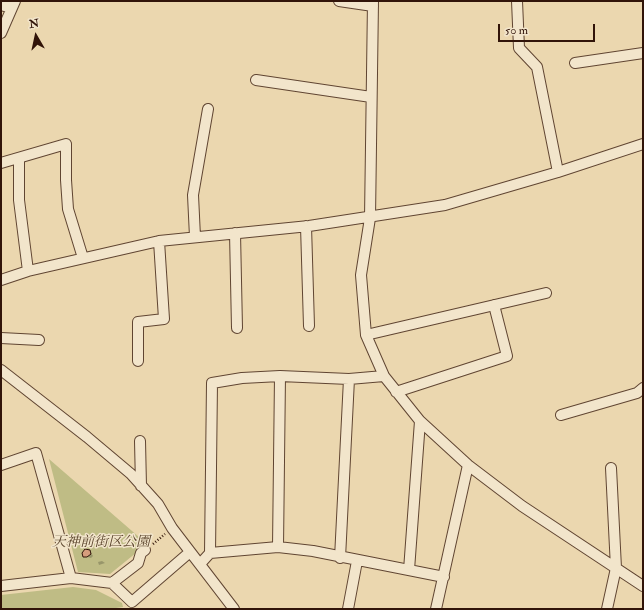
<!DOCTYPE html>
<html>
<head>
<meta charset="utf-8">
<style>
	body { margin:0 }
	#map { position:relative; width:644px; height:610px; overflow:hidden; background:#ebd7af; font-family:"IM FELL Double Pica",serif }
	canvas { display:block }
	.frame { position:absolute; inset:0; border:2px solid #311409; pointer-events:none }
	.north { position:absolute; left:16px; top:16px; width:40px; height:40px; -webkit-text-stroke:3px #f2e5cb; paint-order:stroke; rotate:351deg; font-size:11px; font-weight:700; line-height:16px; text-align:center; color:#311409 }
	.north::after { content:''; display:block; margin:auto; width:14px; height:18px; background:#311409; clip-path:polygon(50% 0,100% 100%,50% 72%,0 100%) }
	.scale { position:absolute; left:498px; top:24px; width:97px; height:18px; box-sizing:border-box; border:2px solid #311409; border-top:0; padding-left:5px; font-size:12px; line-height:14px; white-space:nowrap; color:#311409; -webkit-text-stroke:3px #f2e5cb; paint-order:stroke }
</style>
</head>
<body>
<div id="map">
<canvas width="644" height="610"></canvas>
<div class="frame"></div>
<div class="north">N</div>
<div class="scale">50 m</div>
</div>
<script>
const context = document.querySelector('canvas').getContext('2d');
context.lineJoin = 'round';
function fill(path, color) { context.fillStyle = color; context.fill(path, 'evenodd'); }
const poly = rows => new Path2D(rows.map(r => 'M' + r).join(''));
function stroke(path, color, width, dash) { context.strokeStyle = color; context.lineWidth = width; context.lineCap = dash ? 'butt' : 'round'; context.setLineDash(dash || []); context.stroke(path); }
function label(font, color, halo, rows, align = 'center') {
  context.font = font + ' "IM FELL Double Pica","Noto Serif JP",serif'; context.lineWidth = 3; context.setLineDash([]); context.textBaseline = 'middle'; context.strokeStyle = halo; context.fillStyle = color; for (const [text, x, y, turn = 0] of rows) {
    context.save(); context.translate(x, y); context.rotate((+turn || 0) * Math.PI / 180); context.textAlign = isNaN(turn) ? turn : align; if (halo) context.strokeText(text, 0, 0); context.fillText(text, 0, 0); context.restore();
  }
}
const green = poly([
	[49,459,147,544,110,574,78,572],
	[73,587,96,590,122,603,123,607,109,609,1,609,1,595]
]);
const shadow = poly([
	[90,551,93,556,91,558,84,556],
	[102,561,105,563,99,565,98,562]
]);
const building = poly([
	[85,549,90,550,91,554,87,557,83,557,82,553,85,549]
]);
const path = poly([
	[153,544,165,534]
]);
const street = poly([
	[339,1,373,6],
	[373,1,370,218,361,275,366,335,384,376,420,421,468,465,522,506,643,586],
	[517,1,519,48,537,67,558,172],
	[1,5,12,8],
	[1,33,15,1],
	[575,63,643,53],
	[256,80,371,97],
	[19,158,19,200,28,271],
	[1,163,66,144,66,180,68,209,83,258],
	[306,226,309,326],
	[235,233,237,328],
	[195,237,193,195,208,109],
	[1,280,28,271,159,241,309,226,445,205,558,172,643,144],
	[366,335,546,293],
	[1,338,39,340],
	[138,361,138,322,164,319,159,241],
	[1,370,87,437,131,474,158,504,172,528,234,609],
	[396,392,507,356,494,305],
	[561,415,637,393,643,388],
	[140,441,141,486],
	[1,465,36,453,71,578],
	[278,547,280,376],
	[210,553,212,383,242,378,280,376,349,379,384,376],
	[340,558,349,379],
	[200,564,210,553,278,547,313,551,444,577],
	[409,570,420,421],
	[112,583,138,563,141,553,145,550],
	[1,586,71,578,112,583,132,602,190,552],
	[348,609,357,561],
	[436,609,468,465],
	[607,609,616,568,611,468]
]);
const parkNames = [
	["天神前街区公園",101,543]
];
fill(green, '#bfbc85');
fill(shadow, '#0003');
fill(building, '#d69d7d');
stroke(building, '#311409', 1);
stroke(street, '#604532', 12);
stroke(path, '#311409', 2.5, [1, 2]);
stroke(street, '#f2e5cb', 10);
label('italic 14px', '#5c462e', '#f2e5cb', parkNames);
</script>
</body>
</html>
